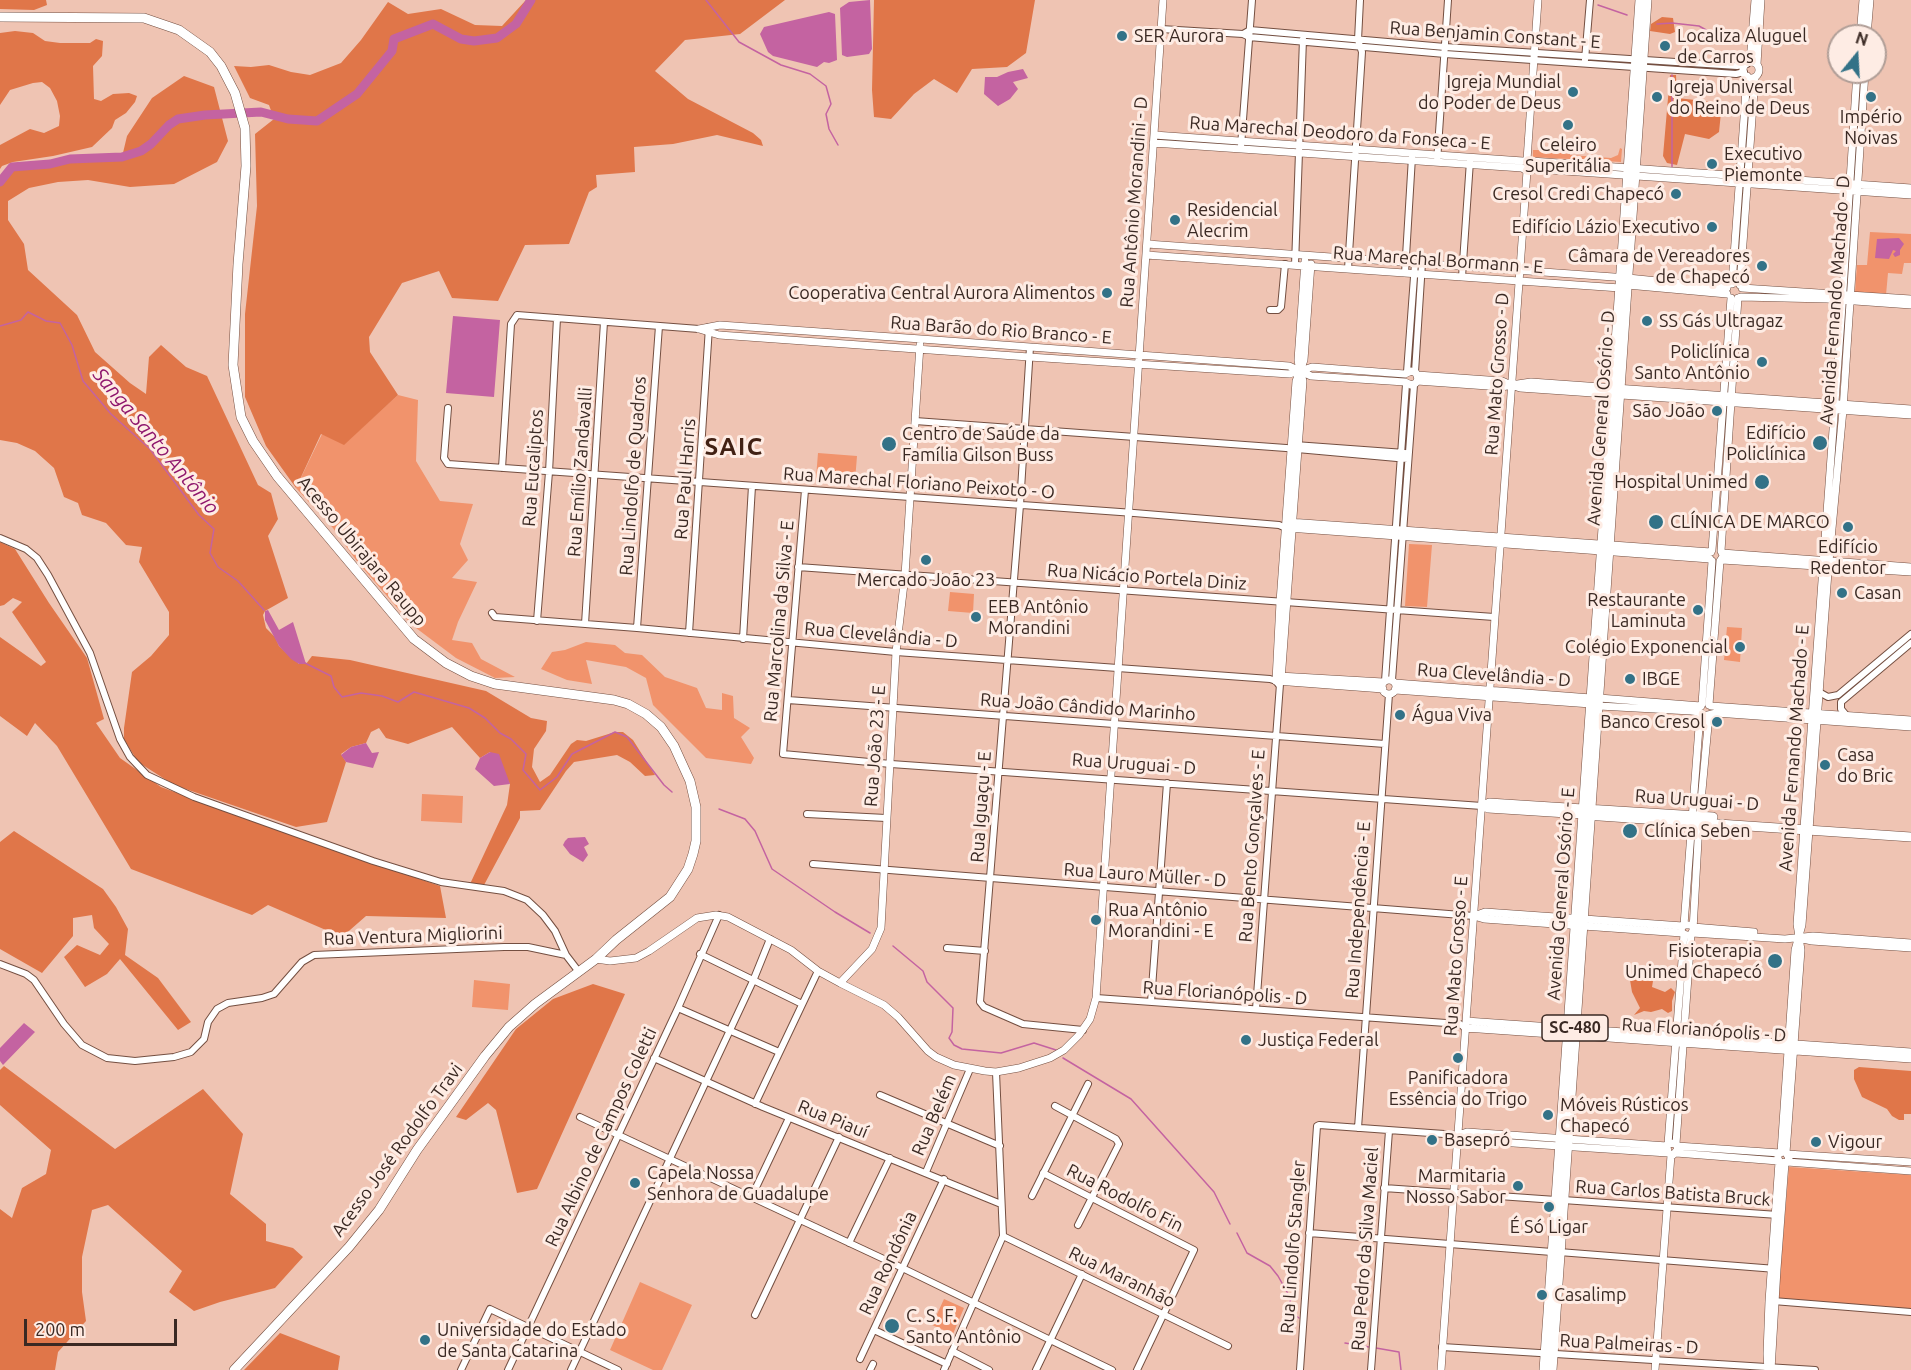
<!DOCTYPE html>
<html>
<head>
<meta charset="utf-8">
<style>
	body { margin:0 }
	#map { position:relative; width:1911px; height:1370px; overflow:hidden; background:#efc4b3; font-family:Ubuntu,sans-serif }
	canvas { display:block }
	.north { position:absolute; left:1827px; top:24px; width:60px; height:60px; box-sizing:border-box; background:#feece4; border:2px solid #b09e97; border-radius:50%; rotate:18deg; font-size:16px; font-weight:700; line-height:24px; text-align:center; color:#3a2923 }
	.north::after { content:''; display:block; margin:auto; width:21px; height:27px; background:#337287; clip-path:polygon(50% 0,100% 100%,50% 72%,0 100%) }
	.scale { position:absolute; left:24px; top:1319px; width:153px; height:27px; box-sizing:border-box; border:3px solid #3a2923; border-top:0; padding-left:8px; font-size:18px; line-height:21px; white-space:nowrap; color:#3a2923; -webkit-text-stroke:4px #feece4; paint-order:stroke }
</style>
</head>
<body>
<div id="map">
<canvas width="1911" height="1370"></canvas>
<div class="north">N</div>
<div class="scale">200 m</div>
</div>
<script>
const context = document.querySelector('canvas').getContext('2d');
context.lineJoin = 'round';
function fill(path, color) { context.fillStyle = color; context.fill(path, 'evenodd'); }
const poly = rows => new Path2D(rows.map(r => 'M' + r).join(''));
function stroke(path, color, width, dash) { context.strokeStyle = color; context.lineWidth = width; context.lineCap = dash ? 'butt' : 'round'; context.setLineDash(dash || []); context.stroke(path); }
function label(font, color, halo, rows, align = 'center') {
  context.font = font + ' Ubuntu,sans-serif'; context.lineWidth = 6; context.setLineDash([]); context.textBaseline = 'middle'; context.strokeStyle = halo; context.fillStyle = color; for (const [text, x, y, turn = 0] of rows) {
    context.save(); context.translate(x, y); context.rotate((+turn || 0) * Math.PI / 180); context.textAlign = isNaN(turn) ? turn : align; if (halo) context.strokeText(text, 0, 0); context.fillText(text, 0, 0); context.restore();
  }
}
const green = poly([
	[1620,148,1622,149,1621,162,1533,157,1533,150,1538,150,1570,154,1570,155,1611,158,1618,155],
	[1870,232,1911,234,1911,263,1904,263,1902,274,1888,273,1886,295,1855,292,1857,265,1867,265],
	[398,395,418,400,416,461,440,501,473,504,460,544,468,560,452,578,477,582,458,622,452,640,472,643,481,659,515,677,495,678,456,658,412,625,356,560,333,528,296,488,322,434,344,444],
	[818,453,857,456,855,481,816,478],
	[1409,544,1432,545,1427,607,1405,606],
	[950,592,974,594,973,613,948,611],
	[1727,627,1742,628,1740,662,1724,660],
	[586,642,615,645,625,653,642,655,665,677,697,688,706,708,722,710,722,693,733,696,734,718,750,728,741,737,754,758,751,764,706,758,653,705,646,678,626,667,586,660,592,684,567,680,541,669,552,652,565,650],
	[422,794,463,796,462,823,421,821],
	[474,980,510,984,508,1010,472,1007],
	[1789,1167,1911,1175,1911,1309,1778,1298],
	[640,1282,692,1305,662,1370,653,1370,610,1350],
	[944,1299,964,1308,953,1334,932,1325]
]);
const forest = poly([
	[0,0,46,0,47,5,34,10,0,9],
	[526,0,785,0,740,34,685,40,655,71,688,99,753,133,761,140,763,146,717,135,673,144,634,147,635,172,596,175,597,187,589,192,569,244,525,245,498,301,452,298,439,271,402,283,369,337,370,352,398,395,344,445,321,434,296,488,266,446,245,397,245,314,257,206,255,134,274,119,269,105,250,98,234,66,251,67,269,65,291,72,310,75,341,63,361,40,388,2,408,14,441,9,475,25,502,26],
	[874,0,1035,0,1026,53,1007,67,972,69,957,93,934,79,914,94,891,119,874,117,872,90],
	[1662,17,1673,18,1675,32,1670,34,1650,31,1651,24],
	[15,31,33,33,45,41,60,43,90,43,96,39,103,41,102,56,93,66,94,99,101,101,113,94,129,93,137,96,135,102,126,113,115,120,112,128,92,147,53,156,13,162,2,166,0,169,0,145,30,129,44,133,59,126,60,116,57,101,50,88,42,82,33,83,10,90,0,105,0,33],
	[1670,75,1676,75,1677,98,1722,103,1719,132,1709,139,1685,134,1677,165,1667,163,1663,156],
	[184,76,214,87,228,141,217,162,174,184,130,187,88,180,58,182,29,188,8,201,8,220,24,244,28,270,77,315,95,352,130,383,146,394,149,357,161,345,186,367,207,376,258,485,271,493,278,519,268,536,288,598,265,611,263,615,266,628,275,637,279,646,299,664,306,664,312,656,350,660,486,691,531,718,547,721,546,731,534,749,532,767,540,782,550,775,571,744,577,740,586,741,615,732,623,732,633,740,655,775,645,776,630,762,617,755,574,762,566,771,540,810,520,811,520,818,484,885,470,884,507,805,510,784,490,752,480,758,452,727,408,744,386,738,379,728,371,732,366,743,351,747,341,754,346,762,327,822,296,827,174,785,138,762,124,739,124,728,132,672,151,656,169,635,169,612,139,562,142,547,126,545,106,523,82,515,78,503,64,497,54,468,35,451,17,443,0,440,0,182,12,167,50,164,70,159,122,157,127,136,152,98],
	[0,542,15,549,49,603,87,658,104,719,96,723,120,758,161,787,302,839,440,886,446,918,366,916,342,937,268,905,252,915,131,869,57,746,35,723,27,736,0,716,0,637,41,666,46,662,12,612,22,602,13,598,4,605,0,606],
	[14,831,103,889,116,907,128,929,125,955,158,978,191,1022,178,1030,120,959,107,974,85,987,64,957,77,945,100,955,109,944,94,928,92,915,73,918,73,936,42,973,0,949,0,842],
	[1637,969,1653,981,1652,987,1665,992,1671,988,1675,992,1672,1001,1672,1011,1668,1013,1662,1009,1651,1012,1644,1011,1634,1015,1640,1008,1632,992,1630,980,1634,976],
	[593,984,625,994,537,1189,517,1193,496,1110,488,1103,466,1120,456,1117,516,1029,553,999],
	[4,1066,115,1149,203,1089,243,1134,230,1194,266,1224,266,1241,293,1248,303,1257,275,1288,220,1302,194,1311,169,1292,182,1271,108,1205,92,1210,82,1257,82,1292,86,1321,58,1352,55,1370,0,1370,0,1209,12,1218,22,1188,46,1174,51,1150,0,1105,0,1070],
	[1859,1067,1911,1071,1911,1114,1904,1114,1904,1120,1899,1120,1892,1116,1887,1109,1862,1097,1854,1079,1854,1070],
	[280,1333,340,1356,338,1370,244,1370]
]);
const water = poly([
	[870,0,872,49,869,54,847,57,842,55,840,8,849,2],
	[829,12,835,14,837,60,829,63,824,62,817,67,773,56,768,52,760,34,764,27],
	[1023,69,1028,78,1013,82,1018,89,1010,99,998,106,984,94,985,77,997,77,1008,72],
	[1899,238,1904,244,1900,250,1900,255,1895,257,1893,254,1896,251,1893,250,1889,259,1875,258,1877,239],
	[453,316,500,320,494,397,446,393],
	[268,610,279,630,293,622,306,664,299,664,291,659,279,646,265,620,265,611],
	[366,743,372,753,379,752,373,768,346,762,341,755,351,747],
	[490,752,499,754,510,784,494,786,475,769,480,758],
	[585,837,589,844,584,847,588,855,583,862,570,854,563,845,565,841,568,838],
	[24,1023,35,1032,3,1065,0,1061,0,1048]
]);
const stream = poly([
	[706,0,739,42,781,65,810,74,826,86,831,104,826,114,829,129,838,145],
	[1598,5,1627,15],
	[1657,24,1672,23,1699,26,1708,31,1725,44],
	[1672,167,1672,75],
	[0,326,21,320,28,312,46,321,60,323,72,345,83,381,111,414,150,449,199,515,214,529,210,553,218,567,238,581,264,610],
	[305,663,331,676,334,687,342,697,361,693,382,696,398,702,414,692,469,708,485,718,500,733,511,739,526,754,523,770,540,790,557,777,572,754,615,732,627,737,664,785,672,792],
	[719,809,745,819,755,831,772,869,835,912,870,933],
	[893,946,923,971,927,982,953,1008,952,1032,949,1038,954,1045,962,1049,1001,1053,1034,1043,1056,1050],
	[1063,1058,1131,1099,1214,1192,1230,1224],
	[1237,1233,1247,1253,1270,1266,1278,1276,1291,1299,1287,1309,1299,1318],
	[1345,1343,1369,1347],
	[1376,1348,1399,1352,1401,1370]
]);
const river = poly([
	[0,182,12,167,50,164,70,159,122,157,141,151,151,144,169,125,178,119,205,115,261,112,288,119,317,121,357,94,392,51,394,39,433,24,461,39,474,41,497,38,516,24,531,0]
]);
const minor = poly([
	[1161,29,1243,34,1249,37,1445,54,1736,74,1744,72],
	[1243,34,1250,30,1445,47,1737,66,1747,64],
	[1585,60,1590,0],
	[1241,146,1252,0],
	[1437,162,1448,0],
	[1295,265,1303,39],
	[1348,269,1362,52,1358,40,1360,0],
	[1405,273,1412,157],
	[1462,277,1470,161],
	[1270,310,1278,310,1281,307,1285,264],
	[1030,347,1020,505,980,1002,984,1007,1023,1024,1083,1030],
	[1407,372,1415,263],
	[1415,372,1422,263],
	[448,408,444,458,448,464,1134,513,1279,525,1286,528],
	[915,421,1286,448,1408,459],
	[1295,445,1405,453],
	[502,468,511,324,517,315,699,329],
	[805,490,783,754,891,764,1482,806],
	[0,538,26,549,37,558,48,575,90,653,120,739,130,757,147,775,194,797,373,861,441,882,504,891,527,900,543,915,555,931,566,955],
	[798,567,1494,617],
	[492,613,495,617,637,628,896,652,1270,679,1276,681,1279,685],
	[537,621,549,472,557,318],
	[585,624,604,322],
	[637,628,659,326],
	[689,633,709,327],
	[743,639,752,486],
	[1392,680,1414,385],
	[1385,681,1406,384],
	[1819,692,1828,697,1838,695,1911,634],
	[788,700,1385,744],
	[1846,715,1841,709,1841,702,1911,643],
	[807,814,886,818],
	[813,864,1474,916],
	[947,948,985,951],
	[700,954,802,1004],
	[0,964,26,974,34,980,64,1024,82,1045,107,1058,135,1061,174,1057,191,1052,204,1039,208,1022,217,1009,228,1003,262,998,274,994,302,962,314,955,504,947,528,947,566,955,579,972],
	[1096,998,1460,1024,1465,1028],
	[1151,1002,1167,783],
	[678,1008,779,1052],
	[1256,1009,1280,684],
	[654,1058,763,1107,1001,1204],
	[880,1095,1000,1146],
	[755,1104,818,971],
	[1055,1106,1116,1139,1119,1144,1078,1225],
	[580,1117,888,1261,1112,1370],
	[1358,1128,1389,694],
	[926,1172,970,1069],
	[1043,1173,1194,1250,1137,1370],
	[1384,1188,1556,1200],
	[1032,1196,1088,1084],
	[751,1198,789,1118],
	[1563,1200,1778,1215],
	[1309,1233,1552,1252],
	[1003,1236,1228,1346],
	[849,1243,890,1158],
	[1559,1252,1776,1269],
	[1773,1301,1911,1312],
	[755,1315,839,1137],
	[874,1330,947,1364],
	[1442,1347,1815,1370],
	[952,1351,989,1370],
	[860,1359,944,1179],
	[461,1370,490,1309,618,1370],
	[508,1370,678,1008,719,915],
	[571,1370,753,981,770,939],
	[870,1370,873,1364],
	[944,1370,1003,1236,996,1072],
	[1036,1370,1082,1274],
	[1300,1370,1317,1126,1319,1125,1458,1135],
	[1371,1370,1389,1131]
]);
const tertiary = poly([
	[1860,36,1863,0],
	[1867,36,1870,0],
	[1750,62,1755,0],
	'1743 70a8 8 0 1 1 16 0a8 8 0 1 1-16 0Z',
	[1757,64,1761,0],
	[1154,135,1523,161],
	[1153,143,1522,168,1527,171,1536,169,1911,195],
	[1527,160,1538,0],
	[1531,161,1911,188],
	[1147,244,1628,278,1727,288],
	[1146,255,1620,288,1627,285,1727,294],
	[1305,261,1298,360,1300,371,1296,381,1280,602,1276,681,1383,689],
	[1732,284,1747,76],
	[1740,285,1755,77],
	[1742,288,1911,299],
	[1741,297,1827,299,1911,305],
	[699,329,719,335,1029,357,1289,374,1300,371,1311,376,1405,382,1411,385,1416,383,1418,379,1416,373,1411,371,1405,374,1312,367,1300,371,1289,366,921,339,720,325,699,329],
	[1417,375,1502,381,1511,385,1531,382,1911,409],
	[1417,381,1502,387,1511,385,1520,388,1911,415],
	[1289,522,1711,552],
	[1288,528,1710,559],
	[1712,550,1731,298],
	[1721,551,1738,298],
	[1722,553,1911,567],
	[1722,560,1911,572],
	[1279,676,1383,682],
	'1382 687a7 7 0 1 1 14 0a7 7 0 1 1-14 0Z',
	[1281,681,1303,381,1300,371,1304,360,1311,264],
	[1395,683,1591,698],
	[1395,690,1591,704],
	[1599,698,1701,706],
	[1702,704,1712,561],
	[1709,705,1720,561,1722,558],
	[1599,706,1691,711,1700,712,1704,716,1716,713,1911,727],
	[1711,706,1911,720],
	[1482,806,1489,802,1583,808],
	[1482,806,1488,809,1583,815],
	[1474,916,1485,912,1683,926],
	[1474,916,1484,919,1682,933],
	[1684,925,1700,714],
	[1692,925,1684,925,1681,929,1682,933,1686,935,1691,935,1693,930,1699,823,1709,715],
	[1693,927,1754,932],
	[1692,933,1785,939,1813,936,1911,943],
	[1803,939,1812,941,1911,948],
	[596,959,610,961,636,958,649,951,697,918,716,915,728,917,791,950,818,971,840,983,884,1005,898,1017,928,1051,936,1057,954,1065,985,1071,996,1072,1019,1068,1050,1058,1064,1050,1079,1035,1090,1019,1096,998,1163,0],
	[840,983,872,949,881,928,896,652,905,575,920,345],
	[1466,1021,1911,1052],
	[1465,1028,1911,1059],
	[1458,1135,1467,1140,1668,1153],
	[1458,1135,1467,1132,1667,1146],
	[1668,1144,1684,934],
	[1676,1144,1670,1143,1667,1146,1668,1153,1673,1155,1678,1149,1676,1144,1691,935],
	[1677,1146,1780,1153],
	[1781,1152,1795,950,1802,925,1828,572,1843,410,1865,72],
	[1676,1153,1778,1161],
	[1786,1153,1783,1152,1778,1154,1778,1159,1781,1163,1787,1162,1789,1158,1786,1153,1801,950,1797,924,1842,306,1857,72],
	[1787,1154,1911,1162],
	[1787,1162,1911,1171],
	[1441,1370,1527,171],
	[1655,1370,1671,1155],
	[1768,1370,1767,1354,1769,1301,1779,1162],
	[1771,1370,1777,1269,1785,1163]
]);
const primary = poly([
	[1586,809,1713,817],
	[1585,815,1911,837],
	[1544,1370,1640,0],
	[1552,1370,1647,0]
]);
const trunk = poly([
	[0,17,144,18,179,30,210,52,221,66,235,93,245,128,246,166,238,264,233,365,241,417,253,441,277,476,414,639,446,663,471,676,495,684,614,700,628,704,646,714,661,727,674,746,690,781,696,807,696,841,693,854,688,869,670,897,616,940,596,959,535,1004,509,1027,485,1056,417,1150,379,1210,349,1247,234,1370]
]);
const markers = [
	[1122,36,6,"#337287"],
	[1665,46,6,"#337287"],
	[1573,92,6,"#337287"],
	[1657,97,6,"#337287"],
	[1871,97,6,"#337287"],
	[1568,125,6,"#337287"],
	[1712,164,6,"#337287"],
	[1676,194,6,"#337287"],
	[1175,220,6,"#337287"],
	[1712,227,6,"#337287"],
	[1762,266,6,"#337287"],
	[1107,293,6,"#337287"],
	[1647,321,6,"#337287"],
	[1762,362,6,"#337287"],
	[1717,411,6,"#337287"],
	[1820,443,8,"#337287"],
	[889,444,8,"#337287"],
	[1762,482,8,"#337287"],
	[1656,522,8,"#337287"],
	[1848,527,6,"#337287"],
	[926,560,6,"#337287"],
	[1842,593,6,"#337287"],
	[1698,610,6,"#337287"],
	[976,617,6,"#337287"],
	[1740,647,6,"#337287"],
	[1630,679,6,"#337287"],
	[1400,715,6,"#337287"],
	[1717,722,6,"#337287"],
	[1825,765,6,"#337287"],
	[1630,831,8,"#337287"],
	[1096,920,6,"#337287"],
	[1775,961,8,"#337287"],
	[1246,1040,6,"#337287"],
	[1458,1058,6,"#337287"],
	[1548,1115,6,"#337287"],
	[1432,1140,6,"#337287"],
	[1816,1142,6,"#337287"],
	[635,1183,6,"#337287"],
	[1518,1186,6,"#337287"],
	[1549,1207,6,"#337287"],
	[1542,1295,6,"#337287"],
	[892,1326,8,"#337287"],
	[425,1340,6,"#337287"]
];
const shields = [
	[1575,1028,66]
];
const shieldNames = [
	["SC-480",1575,1028]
];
const streetNames = [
	["Rua Benjamin Constant - E",1495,35,4],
	["Rua Marechal Deodoro da Fonseca - E",1340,133,4],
	["Rua Antônio Morandini - D",1134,202,-86],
	["Rua Marechal Bormann - E",1438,260,4],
	["Avenida Fernando Machado - D",1835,300,-86],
	["Rua Barão do Rio Branco - E",1001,330,4],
	["Rua Mato Grosso - D",1497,374,-86],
	["Avenida General Osório - D",1601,418,-86],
	["Rua Eucaliptos",533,468,-86],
	["Rua Emílio Zandavalli",580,472,-86],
	["Rua Lindolfo de Quadros",633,476,-86],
	["Rua Paul Harris",685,479,-86],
	["Rua Marechal Floriano Peixoto - O",919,483,4],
	["Acesso Ubirajara Raupp",362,551,50],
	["Rua Nicácio Portela Diniz",1147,577,4],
	["Rua Marcolina da Silva - E",779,621,-85],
	["Rua Clevelândia - D",881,635,5],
	["Rua Clevelândia - D",1494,675,4],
	["Rua João Cândido Marinho",1088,707,4],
	["Rua João 23 - E",875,746,-86],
	["Avenida Fernando Machado - E",1794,748,-86],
	["Rua Uruguai - D",1134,764,4],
	["Rua Uruguai - D",1697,800,4],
	["Rua Iguaçu - E",981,807,-86],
	["Rua Bento Gonçalves - E",1252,846,-86],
	["Rua Lauro Müller - D",1145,875,4],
	["Avenida General Osório - E",1561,894,-86],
	["Rua Independência - E",1358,910,-86],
	["Rua Ventura Migliorini",413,936,-2],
	["Rua Mato Grosso - E",1456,956,-86],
	["Rua Florianópolis - D",1225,993,4],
	["Rua Florianópolis - D",1704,1030,4],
	["Rua Belém",934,1115,-67],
	["Rua Piauí",833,1119,22],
	["Rua Albino de Campos Coletti",601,1137,-65],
	["Acesso José Rodolfo Travi",397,1150,-54],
	["Rua Carlos Batista Bruck",1673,1193,4],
	["Rua Rodolfo Fin",1125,1198,27],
	["Rua Lindolfo Stangler",1293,1247,-86],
	["Rua Pedro da Silva Maciel",1365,1249,-86],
	["Rua Rondônia",888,1263,-65],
	["Rua Maranhão",1122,1277,26],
	["Rua Palmeiras - D",1629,1344,3]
];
const poiNames = [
	["SER Aurora",1134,36],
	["Localiza Aluguel",1677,36],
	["de Carros",1677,57],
	["Igreja Mundial",1561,82,"right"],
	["do Poder de Deus",1561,103,"right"],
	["Igreja Universal",1669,87],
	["do Reino de Deus",1669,108],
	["Império",1871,117,"center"],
	["Noivas",1871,138,"center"],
	["Celeiro",1568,145,"center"],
	["Superitália",1568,166,"center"],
	["Executivo",1724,154],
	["Piemonte",1724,175],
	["Cresol Credi Chapecó",1664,194,"right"],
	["Residencial",1187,210],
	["Alecrim",1187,231],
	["Edifício Lázio Executivo",1700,227,"right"],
	["Câmara de Vereadores",1750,256,"right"],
	["de Chapecó",1750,277,"right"],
	["Cooperativa Central Aurora Alimentos",1095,293,"right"],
	["SS Gás Ultragaz",1659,321],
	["Policlínica",1750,352,"right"],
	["Santo Antônio",1750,373,"right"],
	["São João",1705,411,"right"],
	["Edifício",1806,433,"right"],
	["Policlínica",1806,454,"right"],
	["Centro de Saúde da",902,434],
	["Família Gilson Buss",902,455],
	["Hospital Unimed",1748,482,"right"],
	["CLÍNICA DE MARCO",1670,522],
	["Edifício",1848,547,"center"],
	["Redentor",1848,568,"center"],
	["Mercado João 23",926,580,"center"],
	["Casan",1854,593],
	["Restaurante",1686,600,"right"],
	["Laminuta",1686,621,"right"],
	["EEB Antônio",988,607],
	["Morandini",988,628],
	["Colégio Exponencial",1728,647,"right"],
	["IBGE",1642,679],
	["Água Viva",1412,715],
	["Banco Cresol",1705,722,"right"],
	["Casa",1837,755],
	["do Bric",1837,776],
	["Clínica Seben",1644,831],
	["Rua Antônio",1108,910],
	["Morandini - E",1108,931],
	["Fisioterapia",1762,951,"right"],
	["Unimed Chapecó",1762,972,"right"],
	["Justiça Federal",1258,1040],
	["Panificadora",1458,1078,"center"],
	["Essência do Trigo",1458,1099,"center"],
	["Móveis Rústicos",1560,1105],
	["Chapecó",1560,1126],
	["Basepró",1444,1140],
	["Vigour",1828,1142],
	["Capela Nossa",647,1173],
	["Senhora de Guadalupe",647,1194],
	["Marmitaria",1506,1176,"right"],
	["Nosso Sabor",1506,1197,"right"],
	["É Só Ligar",1549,1227,"center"],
	["Casalimp",1554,1295],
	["C. S. F.",906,1316],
	["Santo Antônio",906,1337],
	["Universidade do Estado",437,1330],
	["de Santa Catarina",437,1351]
];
const waterNames = [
	["Sanga Santo Antônio",156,441,50]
];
const districtNames = [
	["SAIC",734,447]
];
fill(green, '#f1936c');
fill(forest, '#e07649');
fill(water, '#c463a1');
stroke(stream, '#c463a1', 1.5);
stroke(river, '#c463a1', 9);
stroke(minor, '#744f41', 8);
stroke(tertiary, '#744f41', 8);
stroke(primary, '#744f41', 10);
stroke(trunk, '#744f41', 10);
stroke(minor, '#fff', 6);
stroke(tertiary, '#fff', 7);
stroke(primary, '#fff', 9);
stroke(trunk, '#fff', 9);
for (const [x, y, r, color] of markers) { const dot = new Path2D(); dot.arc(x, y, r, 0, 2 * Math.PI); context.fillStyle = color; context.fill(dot); stroke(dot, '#feece4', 2); }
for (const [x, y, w] of shields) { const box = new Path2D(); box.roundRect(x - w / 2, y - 13, w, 26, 4.5); context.fillStyle = '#feece4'; context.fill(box); stroke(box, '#3a2923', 1.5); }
label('bold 16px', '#3a2923', null, shieldNames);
label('18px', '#3a2923', '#feece4', streetNames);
label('18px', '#3a2923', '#feece4', poiNames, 'left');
label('italic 20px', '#8f176d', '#feece4', waterNames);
context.letterSpacing = '1.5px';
label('bold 24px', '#412114', '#feece4', districtNames);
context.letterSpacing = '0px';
</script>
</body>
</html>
